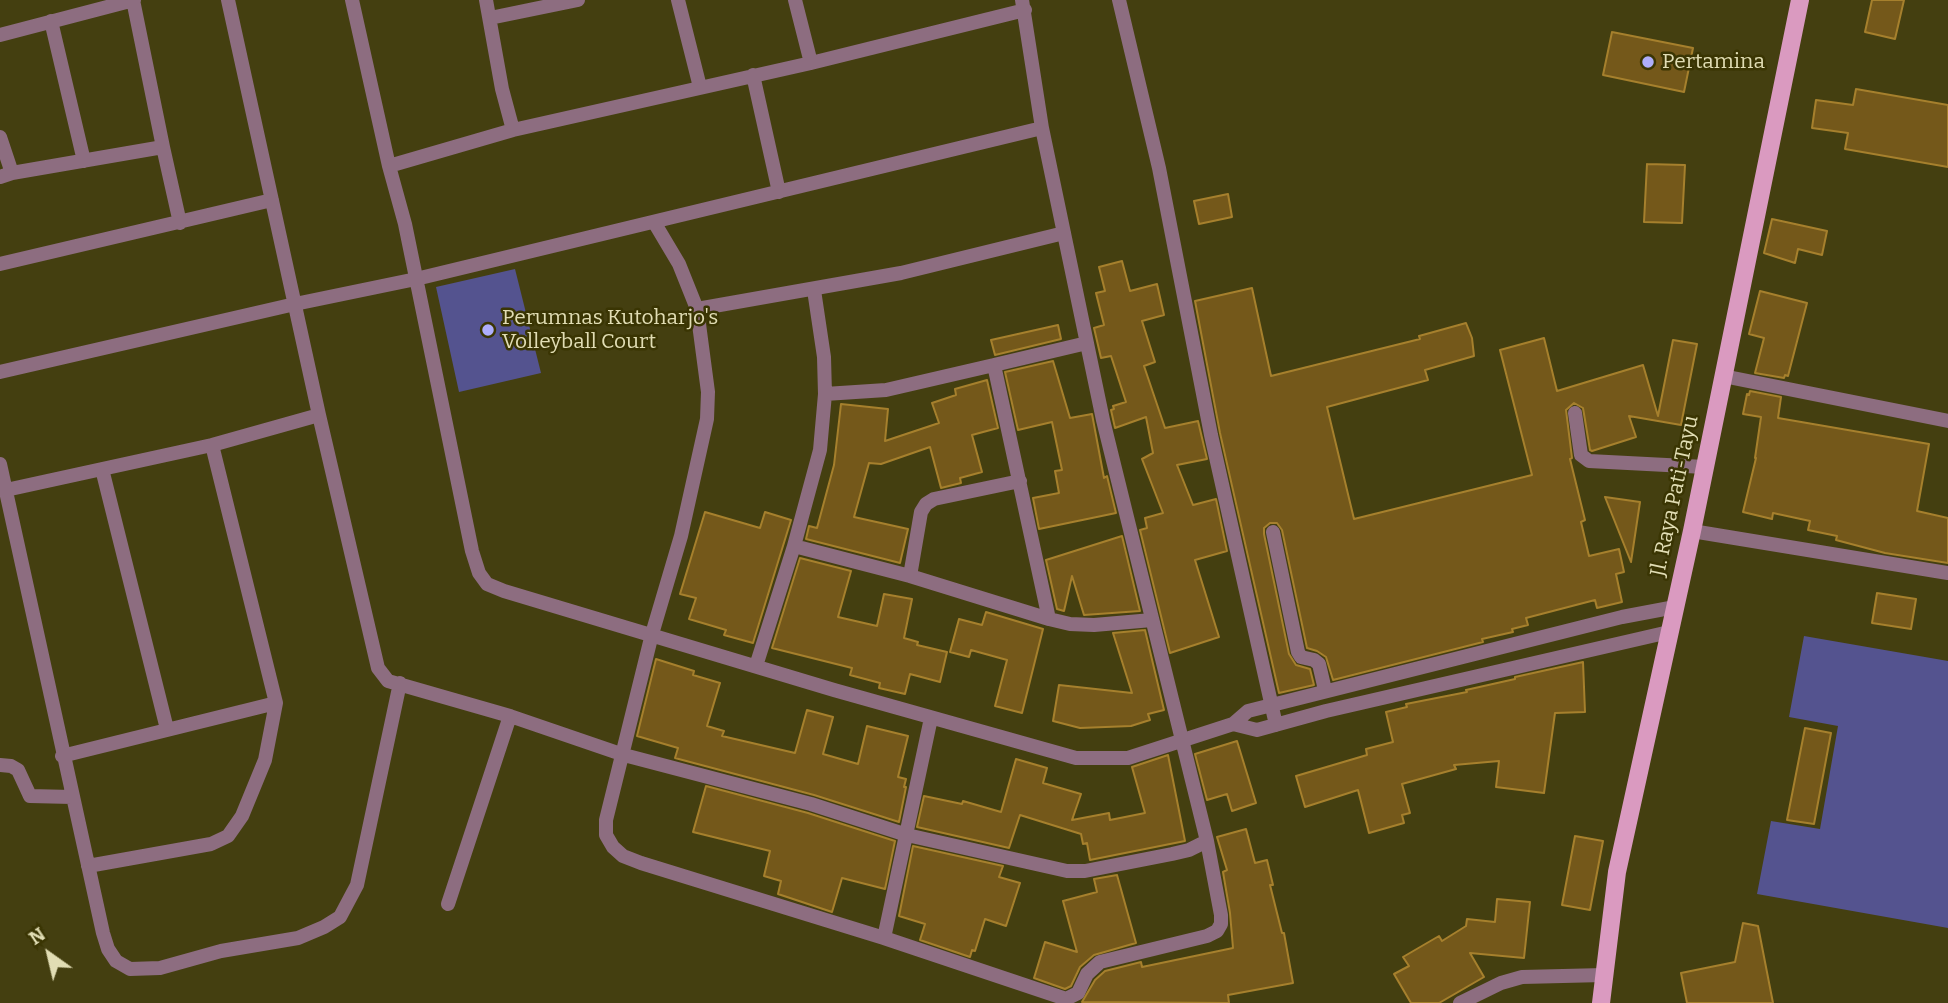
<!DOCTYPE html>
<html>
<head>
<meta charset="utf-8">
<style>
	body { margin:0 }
	#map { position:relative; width:1948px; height:1003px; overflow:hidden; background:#443f10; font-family:Bitter,serif }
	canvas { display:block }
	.north { position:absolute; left:14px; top:919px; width:70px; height:70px; -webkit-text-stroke:5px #3a3503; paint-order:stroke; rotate:326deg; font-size:19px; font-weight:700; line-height:28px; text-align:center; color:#e1ddb4 }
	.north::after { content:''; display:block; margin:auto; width:24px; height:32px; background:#e1ddb4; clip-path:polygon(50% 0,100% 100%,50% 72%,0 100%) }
</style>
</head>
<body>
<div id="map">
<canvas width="1948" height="1003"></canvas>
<div class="north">N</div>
</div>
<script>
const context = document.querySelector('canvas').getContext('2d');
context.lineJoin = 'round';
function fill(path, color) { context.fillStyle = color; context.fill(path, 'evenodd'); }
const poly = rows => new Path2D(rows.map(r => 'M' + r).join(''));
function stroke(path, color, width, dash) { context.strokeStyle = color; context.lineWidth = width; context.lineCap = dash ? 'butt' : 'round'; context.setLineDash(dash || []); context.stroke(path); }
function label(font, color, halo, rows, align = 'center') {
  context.font = font + ' Bitter,serif'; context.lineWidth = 5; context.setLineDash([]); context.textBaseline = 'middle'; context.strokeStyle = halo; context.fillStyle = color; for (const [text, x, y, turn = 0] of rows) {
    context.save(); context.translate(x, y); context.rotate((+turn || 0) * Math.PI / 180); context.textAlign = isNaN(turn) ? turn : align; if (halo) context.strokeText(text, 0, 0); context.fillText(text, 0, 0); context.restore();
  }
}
const green = poly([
	[515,269,541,373,459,392,436,287],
	[1804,636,1948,661,1948,928,1757,894,1771,821,1820,829,1838,726,1789,717]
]);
const building = poly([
	[1872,0,1904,0,1895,39,1865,32,1872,0],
	[1612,32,1693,48,1684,92,1603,75,1612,32],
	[1856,89,1948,105,1948,167,1845,149,1848,133,1812,128,1816,100,1853,105,1856,89],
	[1647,164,1685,165,1682,223,1644,222,1647,164],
	[1228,194,1232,217,1199,224,1194,201,1228,194],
	[1772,219,1827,231,1822,255,1798,249,1795,263,1764,253,1772,219],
	[1122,261,1130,291,1157,284,1164,315,1142,321,1155,362,1144,366,1165,428,1198,421,1207,459,1177,465,1193,505,1216,499,1227,551,1195,560,1219,637,1170,653,1140,530,1147,528,1145,518,1163,513,1142,459,1153,453,1146,417,1115,428,1111,410,1114,409,1113,406,1126,402,1111,356,1101,358,1094,328,1104,325,1096,293,1105,291,1099,267,1122,261],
	[1252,288,1271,376,1420,339,1419,336,1466,323,1472,338,1474,356,1425,370,1428,380,1327,407,1354,519,1532,475,1500,350,1544,338,1557,391,1643,365,1658,416,1673,340,1697,344,1681,425,1629,416,1636,437,1592,451,1590,450,1583,408,1574,403,1566,410,1572,458,1570,459,1585,520,1581,522,1589,556,1619,549,1624,572,1616,574,1622,602,1597,608,1595,600,1526,618,1528,625,1512,629,1513,632,1482,639,1483,642,1333,680,1326,657,1317,651,1307,648,1282,530,1277,523,1270,523,1264,528,1264,534,1289,654,1296,665,1310,669,1314,685,1279,693,1220,433,1195,301,1252,288],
	[1760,291,1807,303,1788,376,1785,375,1784,378,1755,373,1764,338,1749,334,1760,291],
	[1058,325,1061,339,995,355,991,340,1058,325],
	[1053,361,1070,418,1092,414,1104,478,1107,476,1116,513,1039,529,1033,498,1059,493,1055,471,1062,470,1052,422,1018,430,1005,372,1053,361],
	[987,380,998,428,972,435,982,472,960,478,961,483,941,488,930,447,881,464,869,463,854,517,908,529,900,563,806,539,809,526,817,528,834,465,841,404,888,409,885,441,939,423,932,403,956,395,955,389,987,380],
	[1750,391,1781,397,1778,418,1929,444,1917,511,1948,518,1948,563,1885,553,1836,540,1837,536,1808,530,1810,521,1773,513,1772,519,1743,512,1756,458,1755,458,1761,417,1743,414,1747,394,1749,395,1750,391],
	[1605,497,1640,502,1631,562,1605,497],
	[705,512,760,528,765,512,791,520,753,643,724,635,726,630,689,619,696,598,680,594,705,512],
	[1122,536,1140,611,1084,615,1072,576,1064,611,1057,609,1046,560,1122,536],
	[800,558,851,571,838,617,877,626,884,594,912,599,904,638,918,642,917,645,947,652,940,682,910,674,905,694,879,688,880,683,850,675,852,668,772,648,800,558],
	[1877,593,1916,599,1911,629,1872,623,1877,593],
	[986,612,1043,629,1022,713,995,706,1007,660,971,650,969,657,950,652,959,619,982,625,986,612],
	[1145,630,1164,710,1148,714,1150,720,1131,726,1080,728,1053,721,1059,685,1132,693,1113,633,1145,630],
	[656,659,694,671,693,675,720,683,707,726,724,731,722,736,795,753,807,710,833,717,823,754,858,764,867,726,908,736,898,777,906,779,904,787,906,787,899,822,814,795,675,758,678,748,637,736,656,659],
	[1583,662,1585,712,1555,713,1544,793,1496,787,1499,761,1454,765,1456,769,1402,784,1410,813,1402,815,1404,823,1369,833,1358,790,1305,807,1296,776,1367,755,1366,749,1393,742,1386,712,1407,707,1406,704,1467,692,1466,690,1515,679,1515,677,1583,662],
	[1805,728,1831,733,1814,824,1787,820,1805,728],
	[1237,741,1256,803,1232,811,1227,794,1207,800,1195,754,1237,741],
	[1168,755,1185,841,1090,860,1087,843,1083,844,1081,834,1020,815,1009,848,917,827,924,796,962,804,963,801,1001,812,1016,759,1047,768,1043,783,1081,794,1072,820,1109,813,1110,820,1145,813,1132,767,1168,755],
	[706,786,808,813,895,841,885,889,842,878,832,912,778,894,781,881,764,876,770,851,693,832,706,786],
	[1246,829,1255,863,1267,860,1273,885,1270,885,1282,933,1284,933,1293,983,1228,995,1229,1003,1082,1002,1095,980,1105,971,1141,962,1142,967,1233,948,1230,913,1223,872,1227,870,1217,837,1246,829],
	[1575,836,1603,841,1590,910,1562,905,1575,836],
	[913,846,1003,866,999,877,1020,883,1006,926,985,919,975,951,972,950,970,957,920,940,925,924,899,916,913,846],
	[1117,875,1136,943,1094,955,1080,967,1071,986,1065,989,1034,978,1045,942,1077,952,1063,901,1097,892,1094,879,1117,875],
	[1497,899,1530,902,1524,958,1470,953,1484,977,1439,1003,1411,1003,1394,974,1409,966,1403,957,1439,936,1442,941,1466,926,1467,919,1495,922,1497,899],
	[1743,923,1758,926,1773,1003,1687,1003,1681,973,1735,962,1743,923]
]);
const street = poly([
	[133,0,163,147],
	[228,0,319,415,378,668,388,681,510,716,624,755,811,804,907,835,1067,871,1085,871,1172,854,1189,850,1207,841],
	[352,0,389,166,405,224,472,551,479,573,487,584,504,591,834,690,1076,758,1128,758,1233,724,1248,711,1622,617,1675,607],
	[486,0,502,89,513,130],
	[678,0,700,87],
	[795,0,811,63],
	[1119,0,1159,168,1211,435,1276,725],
	[490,18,578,0],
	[51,21,84,161],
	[0,35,134,0],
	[753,75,779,192],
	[0,137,12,173],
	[389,166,513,130,811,63,1025,10],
	[0,177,12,173,163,147,180,223],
	[654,222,679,264,697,309,708,392,707,419,681,536,652,634,606,820,606,835,613,847,623,856,641,863,884,938,1066,999,1078,993,1087,974,1100,962,1207,936,1217,931,1221,924,1221,915,1207,841,1103,420,1042,128,1022,0],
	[0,264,272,200],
	[697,309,901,273,1064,233],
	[994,365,1087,343],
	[0,372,295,304,416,279,1042,128],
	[1723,376,1948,421],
	[825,394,886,390,994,365,1049,619,1070,624,1094,625,1152,620],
	[1575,413,1581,455,1589,461,1705,467],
	[0,464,103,933,108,949,116,961,130,969,160,968,221,951,298,938,324,927,340,917,357,885,400,683],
	[102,469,167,729],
	[6,490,212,445,319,415],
	[1692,531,1948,573],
	[1273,532,1298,652,1301,657,1314,660,1319,664,1325,690],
	[794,546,910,576,1049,619],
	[910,576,921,512,926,504,934,499,1020,481],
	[756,666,794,546,820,450,825,394,824,357,814,290],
	[1233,724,1257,730,1326,711,1669,632],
	[62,756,276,703],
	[0,765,11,766,18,770,30,796,72,797],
	[88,866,211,844,228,836,242,816,265,760,276,703,212,445],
	[448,904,510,716],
	[884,938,931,718],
	[1460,1003,1501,983,1522,977,1604,975]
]);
const primary = poly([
	[1601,1003,1617,872,1692,531,1800,0]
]);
const markers = [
	[1648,62,7,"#aeaefb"],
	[488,330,7,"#aeaefb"]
];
const poiNames = [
	["Pertamina",1662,62],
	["Perumnas Kutoharjo's",502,318],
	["Volleyball Court",502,342]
];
const streetNames = [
	["Jl. Raya Pati-Tayu",1675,496,-78]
];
fill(green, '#54538f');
fill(building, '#74581a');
stroke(building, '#a6802d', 2);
stroke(street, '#8d6d80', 14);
stroke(primary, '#da9ac0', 18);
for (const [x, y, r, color] of markers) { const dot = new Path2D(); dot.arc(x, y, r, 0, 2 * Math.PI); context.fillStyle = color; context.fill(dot); stroke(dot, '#3a3503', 2.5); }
label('21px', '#e1ddb4', '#3a3503', poiNames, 'left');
label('21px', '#e1ddb4', '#3a3503', streetNames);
</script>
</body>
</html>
